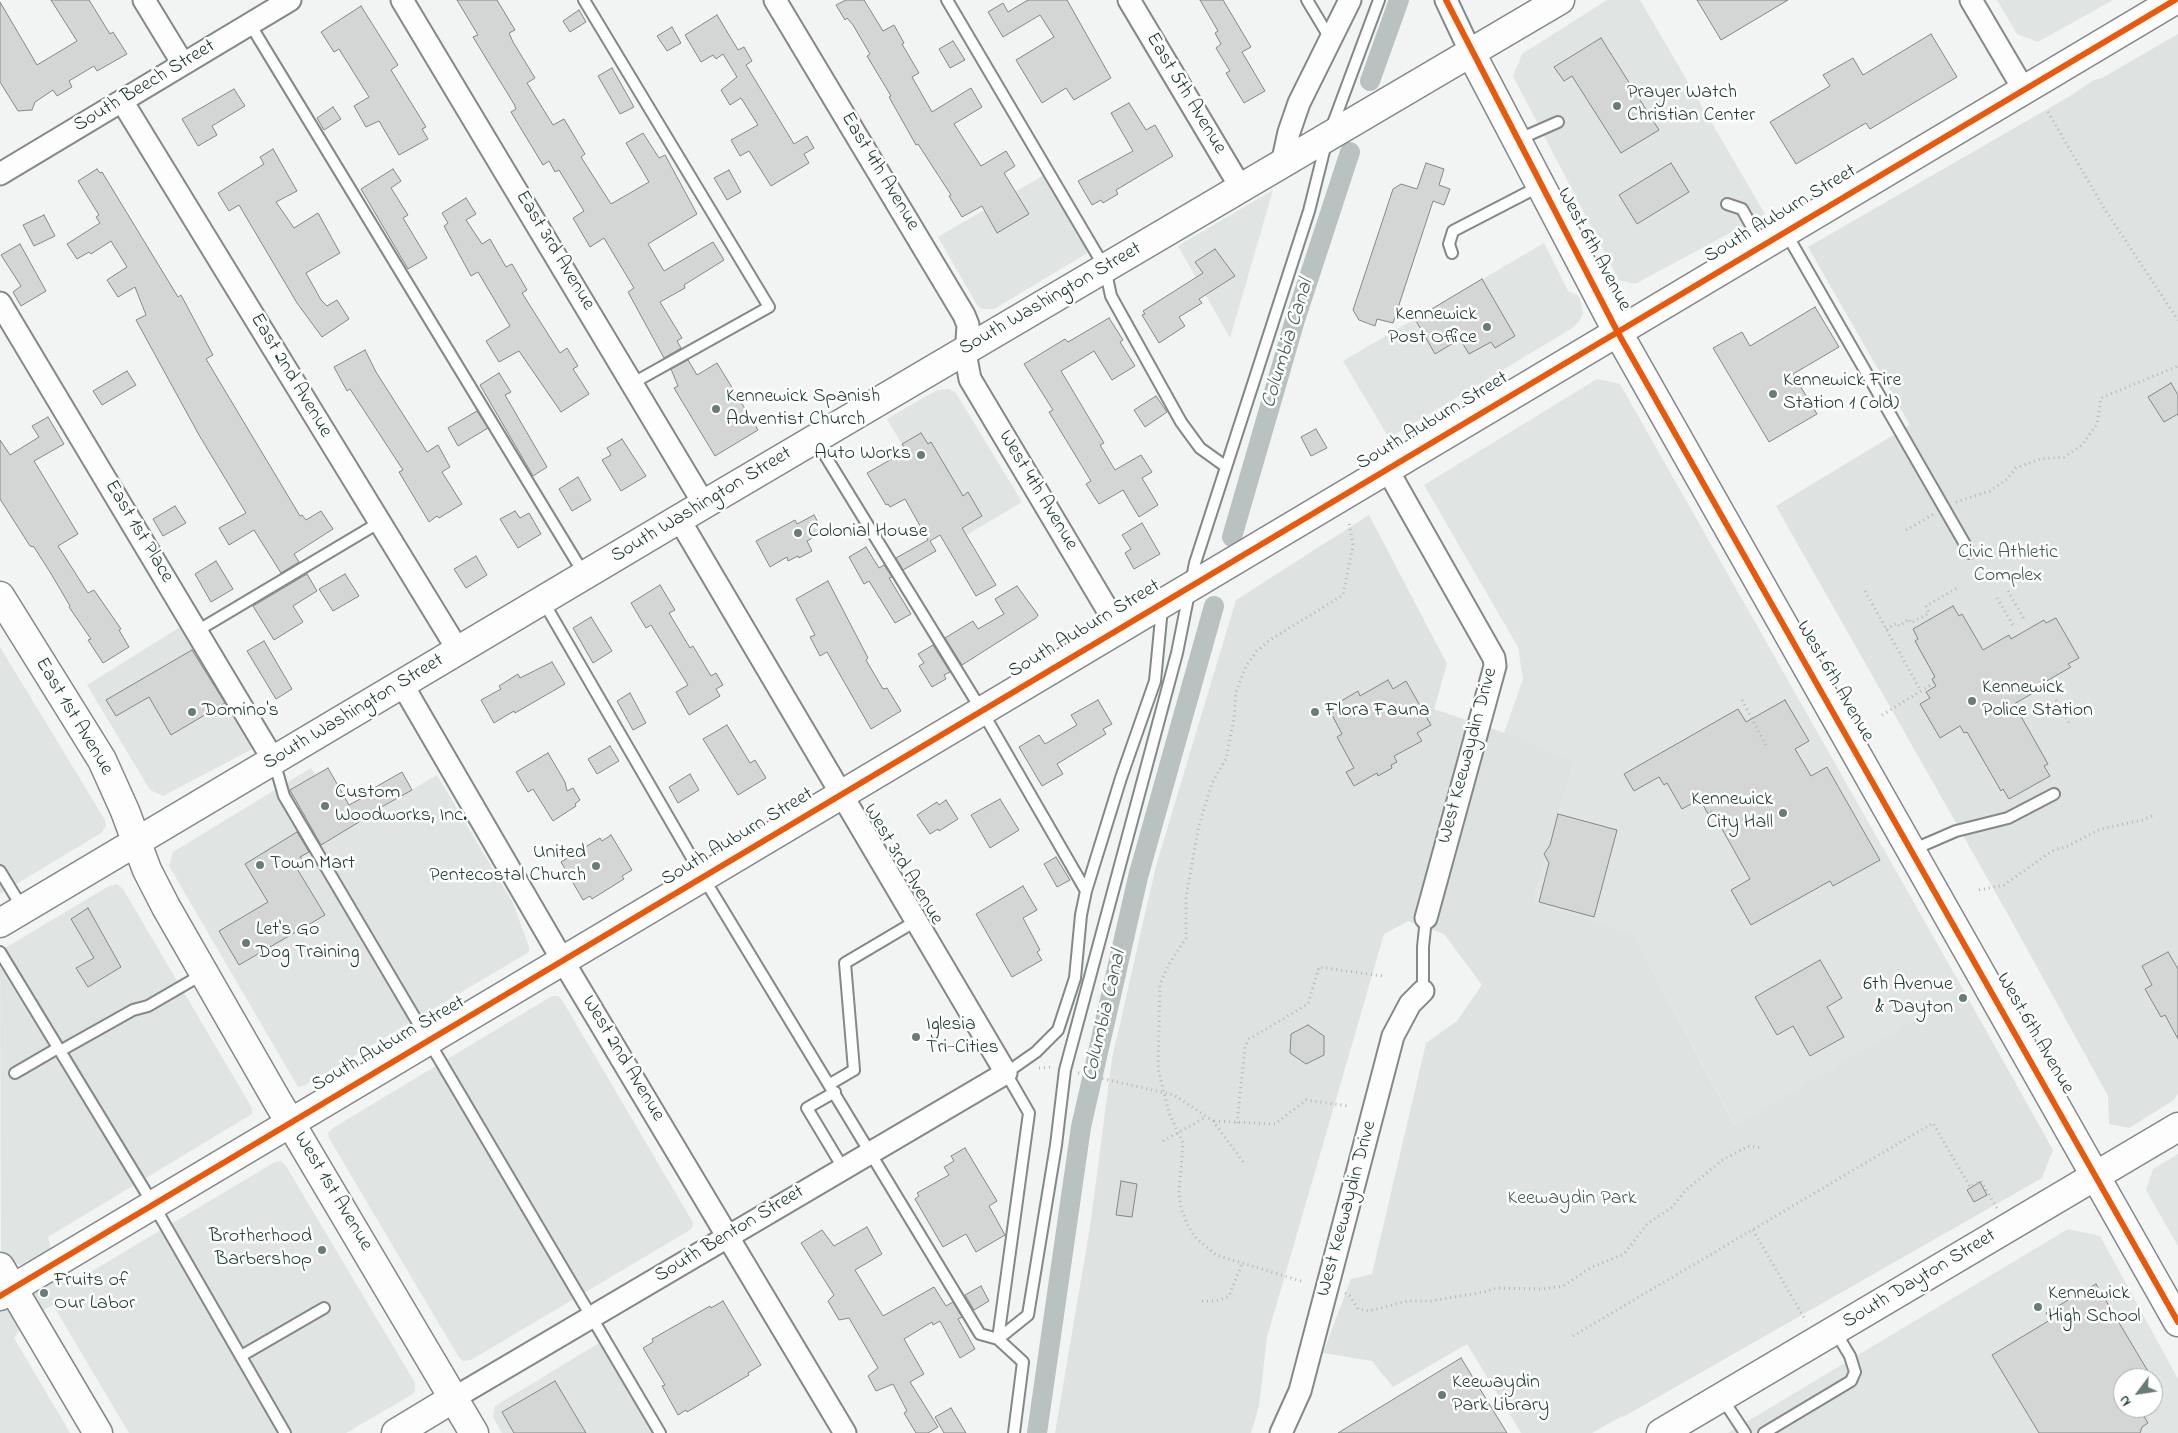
<!DOCTYPE html>
<html>
<head>
<meta charset="utf-8">
<style>
	body { margin:0 }
	#map { position:relative; width:2178px; height:1433px; overflow:hidden; background:#f2f3f3; font-family:"Indie Flower",sans-serif }
	canvas { display:block }
	.north { position:absolute; left:2113px; top:1368px; width:50px; height:50px; box-sizing:border-box; background:#fff; border:1px solid #a5b1ae; border-radius:50%; rotate:239deg; font-size:14px; font-weight:700; line-height:20px; text-align:center; color:#1f3d34 }
	.north::after { content:''; display:block; margin:auto; width:18px; height:22px; background:#697d77; clip-path:polygon(50% 0,100% 100%,50% 72%,0 100%) }
</style>
</head>
<body>
<div id="map">
<canvas width="2178" height="1433"></canvas>
<div class="north">N</div>
</div>
<script>
const context = document.querySelector('canvas').getContext('2d');
context.lineJoin = 'round';
function fill(path, color) { context.fillStyle = color; context.fill(path, 'evenodd'); }
const poly = rows => new Path2D(rows.map(r => 'M' + r).join(''));
function stroke(path, color, width, dash) { context.strokeStyle = color; context.lineWidth = width; context.lineCap = dash ? 'butt' : 'round'; context.setLineDash(dash || []); context.stroke(path); }
function label(font, color, halo, rows, align = 'center') {
  context.font = font + ' "Indie Flower",sans-serif'; context.lineWidth = 5; context.setLineDash([]); context.textBaseline = 'middle'; context.strokeStyle = halo; context.fillStyle = color; for (const [text, x, y, turn = 0] of rows) {
    context.save(); context.translate(x, y); context.rotate((+turn || 0) * Math.PI / 180); context.textAlign = isNaN(turn) ? turn : align; if (halo) context.strokeText(text, 0, 0); context.fillText(text, 0, 0); context.restore();
  }
}
const built = poly([
	[1607,0,1640,0,1765,214,1635,284,1619,280,1513,76,1522,54],
	[1997,0,2113,0,2038,42,2017,34],
	[1044,175,1089,252,994,309,982,309,977,305,938,237],
	[1273,190,1230,338,1178,246],
	[1544,243,1568,291,1579,296,1583,313,1579,322,1571,329,1389,438,1343,361],
	[1597,379,1620,384,1964,991,1736,1127,1633,934,1533,901,1574,762,1504,733,1523,679,1518,647,1424,485],
	[949,389,956,393,1022,502,958,540,887,419,937,390],
	[185,624,258,746,163,796,150,790,87,685],
	[0,647,105,820,106,826,101,833,0,894],
	[311,768,346,828,437,775,513,903,529,947,529,952,303,1086,298,1087,169,866,173,852],
	[117,884,123,889,252,1108,252,1114,48,1237,51,1250,28,1265,12,1264,1,1250,0,951,109,886],
	[552,996,558,996,562,1000,692,1221,693,1226,690,1230,471,1360,463,1361,458,1356,329,1138,328,1133,333,1128],
	[2178,1154,2178,1246,2146,1190,2153,1169],
	[281,1161,286,1166,415,1383,415,1390,413,1394,346,1433,129,1433,53,1305,39,1312,32,1297,35,1290,62,1270,82,1277,275,1162],
	[2068,1229,2100,1236,2178,1379,2178,1433,1728,1433],
	[2123,1378,2153,1378,2153,1408,2123,1408],
	[8,1309,14,1313,21,1324,19,1331,14,1338,70,1433,0,1433,0,1310],
	[609,1337,667,1433,502,1433,493,1417,495,1406]
]);
const green = poly([
	[2178,34,2178,1093,2174,1100,2129,1128,2109,1124,2108,1096,2010,918,1776,506,1910,425,1808,247,2070,96,2094,80,2102,78],
	[1369,515,1447,664,1434,709,1516,737,1574,762,1533,901,1633,934,1735,1126,1964,991,2053,1150,2042,1178,1623,1417,1622,1416,1592,1433,1521,1433,1467,1344,1393,1387,1372,1361,1323,1353,1351,1279,1372,1274,1426,1043,1457,1021,1482,985,1444,934,1408,921,1384,934,1267,1337,1259,1406,1251,1433,1055,1433,1090,1227,1112,1059,1156,866,1236,600]
]);
const canal = poly([
	[1370,81,1399,0],
	[1232,537,1295,320,1350,152],
	[1037,1433,1081,1127,1138,877,1214,606]
]);
const building = poly([
	[51,0,89,0,110,34,113,32,127,54,97,71,94,66,69,81,72,87,57,96,53,90,35,102,32,110,18,111,0,82,0,2,37,65,77,41,51,0],
	[457,0,497,0,515,30,509,33,513,42,535,78,527,83,553,125,564,119,585,154,581,157,611,204,649,182,626,143,643,133,659,158,665,155,697,214,648,244,664,271,713,242,724,260,684,285,685,288,660,302,682,338,677,341,681,348,664,358,628,292,634,288,604,238,590,247,573,218,584,211,559,170,555,172,549,161,543,165,520,127,511,112,516,109,514,104,473,37,478,35,457,0],
	[846,0,864,0,883,31,894,25,904,43,902,44,919,73,912,77,932,112,971,88,982,107,954,124,981,166,1006,151,1015,166,1004,173,1029,214,997,233,982,206,962,217,949,196,951,195,918,144,916,145,889,97,891,96,867,56,870,54,853,25,847,18,845,20,836,5,846,0],
	[1028,0,1067,0,1111,78,1074,100,1066,88,1042,103,1016,60,1054,37,1040,15,1003,37,988,12,1003,3,1008,12,1028,0],
	[1200,0,1223,0,1251,47,1242,52,1265,91,1244,103,1226,73,1230,71,1216,48,1221,44,1215,33,1218,31,1200,0],
	[1697,0,1788,0,1721,40,1697,0],
	[361,6,398,65,391,70,426,127,422,129,428,139,399,155,379,121,366,127,354,106,369,97,339,49,334,52,321,32,361,6],
	[579,10,586,22,570,32,563,21,579,10],
	[717,15,738,50,744,47,752,61,746,65,794,144,807,136,814,148,804,154,809,163,771,186,749,151,740,156,731,140,758,125,741,98,730,105,721,90,737,77,723,54,716,59,713,55,701,62,685,35,717,15],
	[672,27,681,43,667,51,657,36,672,27],
	[1931,34,1957,77,1870,129,1866,123,1796,164,1770,122,1830,86,1823,75,1853,58,1863,75,1931,34],
	[1601,38,1659,130,1621,153,1572,76,1564,81,1554,67,1601,38],
	[953,41,965,60,950,68,939,49,953,41],
	[612,68,634,107,620,114,598,76,612,68],
	[234,89,245,106,212,126,217,135,198,146,182,119,234,89],
	[1129,103,1146,130,1155,125,1173,156,1116,190,1118,194,1103,203,1101,200,1092,205,1078,181,1133,151,1111,113,1129,103],
	[333,107,341,119,324,130,317,118,333,107],
	[273,149,297,191,276,202,294,228,318,213,340,253,306,273,321,300,327,306,337,300,349,319,322,337,297,303,239,205,229,211,218,193,264,164,260,157,273,149],
	[1426,163,1444,169,1439,185,1450,189,1444,205,1433,201,1393,323,1377,319,1375,326,1359,320,1353,310,1393,189,1401,184,1417,189,1426,163],
	[1671,163,1689,192,1637,224,1619,195,1671,163],
	[97,169,100,173,102,172,178,297,181,295,213,355,206,359,300,516,302,515,306,520,321,511,333,529,294,554,299,562,281,573,254,530,229,545,219,528,246,513,199,435,136,320,146,315,135,287,118,297,107,280,127,267,111,241,91,254,89,252,77,259,67,244,100,223,96,217,99,215,78,181,97,169],
	[393,169,401,181,391,188,408,215,403,218,427,258,408,269,361,189,393,169],
	[729,170,741,192,727,200,714,178,729,170],
	[466,198,476,214,466,220,482,244,490,239,506,267,512,264,527,290,522,293,560,353,567,348,578,366,573,369,589,394,561,412,519,351,499,362,486,341,510,326,478,272,471,276,444,226,448,223,442,213,466,198],
	[44,215,55,236,34,246,23,225,44,215],
	[20,244,46,291,21,306,13,292,21,286,1,255,20,244],
	[1215,249,1235,276,1199,299,1202,303,1179,317,1185,326,1159,343,1142,315,1145,314,1143,311,1203,273,1195,262,1215,249],
	[1482,279,1515,336,1495,348,1491,342,1469,354,1460,339,1435,354,1415,319,1482,279],
	[1815,307,1839,347,1793,374,1817,414,1769,442,1713,348,1742,332,1750,346,1815,307],
	[1109,318,1123,340,1120,342,1135,366,1112,380,1094,351,1061,371,1104,443,1100,445,1115,470,1141,455,1152,472,1142,478,1158,505,1139,517,1123,490,1099,504,1086,484,1091,481,1049,412,1053,410,1024,364,1065,339,1068,342,1109,318],
	[365,350,376,372,427,452,438,445,450,467,442,472,462,504,439,518,437,516,429,522,399,472,403,470,350,389,347,391,334,367,365,350],
	[688,360,697,375,717,363,758,430,715,456,674,388,678,386,671,369,688,360],
	[127,371,136,385,102,405,93,391,127,371],
	[499,373,511,392,505,395,547,467,533,476,480,385,499,373],
	[2171,383,2178,395,2178,414,2164,422,2148,397,2171,383],
	[1156,396,1167,412,1145,427,1134,410,1156,396],
	[477,411,488,428,458,446,448,428,477,411],
	[48,417,64,444,34,461,78,534,58,546,88,593,94,590,121,629,119,630,129,647,103,663,88,640,91,639,69,607,70,606,50,572,34,547,30,546,0,499,0,440,10,455,39,437,32,426,48,417],
	[1316,429,1327,448,1311,456,1301,437,1316,429],
	[921,433,928,444,931,442,963,496,968,492,982,516,962,528,996,585,976,596,940,535,930,541,936,551,903,570,896,558,928,540,905,499,890,507,888,504,886,505,867,473,906,451,902,444,921,433],
	[622,439,646,476,621,491,602,460,611,455,607,448,622,439],
	[578,477,591,500,572,511,559,489,578,477],
	[175,506,186,523,163,536,153,519,175,506],
	[515,511,520,518,529,513,541,534,518,548,500,519,515,511],
	[814,515,823,532,807,541,812,551,799,558,798,556,788,561,787,557,770,567,756,541,795,520,797,524,814,515],
	[1142,523,1160,554,1134,569,1125,553,1131,549,1122,535,1142,523],
	[866,547,879,568,884,565,892,577,889,578,911,614,895,623,869,581,864,584,849,557,866,547],
	[476,556,487,575,466,588,454,569,476,556],
	[216,561,233,589,211,602,195,574,216,561],
	[307,574,317,591,293,606,303,622,274,640,253,606,307,574],
	[345,574,359,596,333,611,319,589,345,574],
	[828,581,868,658,866,660,883,689,887,688,901,711,871,729,827,652,820,656,810,637,815,635,796,599,828,581],
	[660,585,675,610,669,613,690,648,693,646,711,676,716,673,723,685,716,689,720,696,689,715,676,692,688,685,651,625,646,628,631,603,660,585],
	[1017,586,1038,615,1036,618,962,665,945,638,973,621,978,629,1004,614,995,599,1017,586],
	[1953,606,1959,616,1962,614,1983,650,2009,635,2011,639,2044,620,2046,623,2056,618,2079,658,2068,664,2071,667,2038,686,2040,689,2014,704,2048,764,2044,766,2050,776,2009,799,2003,789,2001,791,1967,732,1964,733,1960,726,1940,738,1920,704,1930,698,1926,692,1936,686,1932,679,1935,677,1915,641,1918,639,1913,629,1953,606],
	[591,617,612,651,593,663,573,628,591,617],
	[264,641,292,689,276,699,247,651,264,641],
	[933,645,950,672,944,675,946,679,932,687,919,666,924,663,918,654,933,645],
	[192,650,225,703,171,735,149,697,116,716,106,700,192,650],
	[552,662,565,684,515,713,514,711,494,723,481,700,501,689,499,686,518,674,520,678,552,662],
	[1388,680,1393,689,1406,681,1431,725,1417,733,1422,741,1394,756,1397,762,1391,765,1392,768,1378,776,1377,773,1354,786,1346,772,1354,768,1337,737,1342,734,1331,713,1335,711,1333,706,1358,691,1360,696,1388,680],
	[630,693,646,723,633,730,617,701,630,693],
	[1098,700,1112,724,1103,729,1106,734,1057,764,1063,774,1042,786,1019,747,1039,735,1045,744,1077,725,1071,715,1098,700],
	[1785,700,1809,741,1795,749,1811,776,1827,767,1880,860,1833,886,1830,881,1751,925,1731,890,1750,879,1712,811,1708,814,1700,799,1682,809,1667,783,1664,785,1659,777,1634,791,1624,774,1738,709,1746,722,1785,700],
	[727,725,750,763,755,760,766,778,738,795,703,739,727,725],
	[610,746,619,761,597,774,588,759,610,746],
	[548,753,565,782,567,791,573,788,580,800,575,804,576,806,553,821,533,789,528,792,516,772,548,753],
	[328,768,349,805,375,791,374,788,402,772,412,790,358,820,359,822,321,845,290,790,328,768],
	[690,774,699,790,678,803,669,787,690,774],
	[1000,799,1019,830,990,848,971,815,1000,799],
	[946,800,958,819,939,831,938,829,930,834,917,815,937,802,939,805,946,800],
	[1558,814,1617,830,1594,917,1539,902,1549,863,1544,854,1550,845,1558,814],
	[297,832,309,852,300,857,304,862,296,867,325,915,239,965,219,931,268,902,245,864,297,832],
	[611,835,632,870,622,876,624,879,592,899,590,896,583,900,561,862,600,838,602,841,611,835],
	[1056,857,1070,880,1057,887,1044,864,1056,857],
	[1023,886,1037,910,1023,918,1040,950,1037,952,1042,960,1012,977,976,914,1023,886],
	[88,908,121,967,88,987,76,968,94,958,71,919,88,908],
	[2168,952,2178,969,2178,1039,2165,1015,2161,1017,2145,989,2152,985,2142,966,2168,952],
	[1820,960,1842,998,1827,1007,1844,1037,1810,1056,1793,1026,1777,1035,1755,997,1820,960],
	[1308,1025,1324,1036,1324,1055,1306,1064,1290,1053,1291,1034,1308,1025],
	[965,1148,997,1201,989,1206,1005,1235,976,1252,966,1234,943,1247,915,1199,919,1196,917,1193,949,1175,944,1167,954,1161,951,1156,965,1148],
	[1121,1181,1137,1184,1132,1217,1116,1215,1121,1181],
	[1980,1182,1987,1195,1974,1202,1967,1190,1980,1182],
	[867,1227,882,1254,855,1270,883,1316,934,1287,946,1306,953,1302,962,1317,958,1319,975,1349,960,1358,940,1321,933,1325,932,1322,904,1339,924,1374,910,1382,938,1427,928,1433,916,1433,904,1413,907,1411,893,1384,876,1391,868,1376,878,1368,849,1318,839,1320,828,1301,834,1295,801,1243,822,1230,834,1246,867,1227],
	[2096,1284,2152,1378,2123,1378,2123,1408,2139,1408,2148,1423,2142,1427,2140,1433,2039,1433,1992,1355,2050,1320,2046,1313,2096,1284],
	[981,1286,989,1301,974,1310,965,1295,981,1286],
	[723,1301,761,1365,748,1373,749,1375,687,1412,686,1410,678,1415,662,1386,665,1385,643,1348,653,1342,652,1339,710,1306,711,1308,723,1301],
	[1461,1358,1507,1433,1338,1433,1461,1358],
	[555,1381,586,1433,514,1433,502,1412,555,1381],
	[951,1408,966,1433,944,1433,935,1417,951,1408]
]);
const path = poly([
	[2048,112,2104,208,2178,320],
	[1956,502,1990,491,2007,479,2016,468,2040,459,2064,457,2082,445,2097,424,2101,398,2178,366],
	[1906,530,1934,514],
	[1865,591,1921,691],
	[2008,591,2025,621],
	[1997,598,2014,627],
	[1886,629,1897,623,1899,626,1909,619,1911,623,1929,613,1926,606,1959,587],
	[1742,700,1767,747],
	[2056,700,2071,726],
	[1882,715,1934,683],
	[1979,890,2004,885,2052,851,2068,846,2100,829,2143,820,2154,815],
	[1039,1068,1053,1067],
	[1078,1073,1174,1095,1213,1121,1244,1163],
	[1214,1121,1275,1124,1306,1100,1348,1106],
	[1237,1123,1245,1047,1249,1039,1308,1004,1319,967,1382,976],
	[1163,1141,1206,1117],
	[1753,1230,1806,1321],
	[1301,1281,1216,1255,1195,1237,1187,1224,1181,1208,1179,1193,1183,1143,1169,1113,1158,1069,1160,984,1169,964,1186,938,1186,897,1199,825,1212,783,1226,759,1234,719,1236,692,1246,666,1257,651,1270,640,1343,595,1353,545,1349,523],
	[1345,1293,1350,1296,1358,1309,1369,1311,1408,1301,1431,1301,1484,1292,1496,1288,1542,1289,1563,1286,1592,1267,1624,1254,1647,1224,1671,1208,1686,1190,1721,1161,1748,1146,1762,1148],
	[1202,1301,1216,1301,1229,1296,1242,1264],
	[1573,1336,1933,1123,1970,1187,1981,1181,1997,1208]
]);
const lane = poly([
	[584,0,769,307,633,383],
	[947,0,1105,268,1111,296,1181,422,1200,448,1225,466],
	[1307,0,1331,40],
	[250,24,584,574],
	[1331,129,1379,0],
	[1517,140,1558,122],
	[1727,204,1742,209,1762,245],
	[1786,233,1970,553],
	[1452,253,1449,244,1453,231,1540,186],
	[815,439,982,711,1086,891],
	[543,601,703,877,980,1334,998,1339,1029,1113,1006,1073,1036,1052,1058,1030,1075,978,1081,915,1086,891,1121,778,1155,681,1162,608],
	[197,631,380,522],
	[274,761,284,796,660,1433],
	[1912,850,1956,831,2008,818,2054,794],
	[0,871,23,909],
	[0,952,153,1204,285,1433],
	[1423,991,1423,947,1426,918],
	[60,1051,133,1010,148,1006,203,974],
	[15,1073,58,1048],
	[830,1084,854,1070,845,963,916,921],
	[835,1092,807,1108,843,1168],
	[241,1356,324,1308],
	[1722,1398,1745,1433],
	[1014,1433,1023,1362,998,1339,1028,1315,1056,1145,1065,1070,1177,653,1195,563,1309,211,1326,143],
	[1764,1433,1851,1381,1855,1372,1850,1356,1835,1331]
]);
const street = poly([
	[144,0,183,64],
	[402,0,704,504],
	[775,0,964,315,968,325,966,358,970,379,1119,629],
	[1129,0,1241,188],
	[1446,0,1471,53],
	[1971,0,2024,90],
	[122,101,458,650],
	[1282,164,1289,132,1299,103,1350,0],
	[0,174,290,0],
	[0,303,274,761],
	[1387,469,1494,658,1495,666,1426,918],
	[402,684,563,961,845,1433],
	[454,1398,1006,1073,679,519],
	[1281,1433,1300,1391,1393,1036,1410,1004,1423,991]
]);
const secondary = poly([
	[1471,53,1617,331,2178,1322],
	[0,596,102,760,125,811,147,870,166,907,275,1097,474,1433],
	[0,923,679,519,1560,0],
	[0,1267,98,1433],
	[0,1296,2175,0],
	[396,1433,454,1398],
	[1661,1433,2178,1127]
]);
const cycleway = poly([
	[1446,0,1617,331,2178,1322],
	[0,1296,2175,0]
]);
const markers = [
	[1617,106,5,"#697d77"],
	[1487,327,5,"#697d77"],
	[1773,394,5,"#697d77"],
	[716,409,5,"#697d77"],
	[921,455,5,"#697d77"],
	[798,533,5,"#697d77"],
	[1972,701,5,"#697d77"],
	[192,712,5,"#697d77"],
	[1315,712,5,"#697d77"],
	[325,806,5,"#697d77"],
	[1783,813,5,"#697d77"],
	[260,865,5,"#697d77"],
	[596,866,5,"#697d77"],
	[246,943,5,"#697d77"],
	[1963,998,5,"#697d77"],
	[916,1037,5,"#697d77"],
	[322,1250,5,"#697d77"],
	[44,1293,5,"#697d77"],
	[2038,1307,5,"#697d77"],
	[1442,1395,5,"#697d77"]
];
const streetNames = [
	["South Beech Street",145,87,-31],
	["East 5th Avenue",1185,94,59],
	["East 4th Avenue",879,172,59],
	["South Auburn Street",1781,215,-31],
	["West 6th Avenue",1593,250,62],
	["East 3rd Avenue",554,251,59],
	["South Washington Street",1051,300,-30],
	["East 2nd Avenue",290,376,59],
	["South Auburn Street",1433,422,-31],
	["West 4th Avenue",1037,491,59],
	["South Washington Street",702,506,-31],
	["East 1st Place",138,532,59],
	["South Auburn Street",1085,630,-31],
	["West 6th Avenue",1834,682,60],
	["South Washington Street",354,713,-31],
	["East 1st Avenue",73,717,59],
	["West Keewaydin Drive",1469,756,-75],
	["South Auburn Street",738,838,-31],
	["West 3rd Avenue",902,865,59],
	["West 6th Avenue",2034,1034,60],
	["South Auburn Street",389,1045,-30],
	["West 2nd Avenue",622,1059,59],
	["West 1st Avenue",332,1192,59],
	["West Keewaydin Drive",1348,1209,-75],
	["South Benton Street",730,1235,-31],
	["South Dayton Street",1920,1280,-31]
];
const poiNames = [
	["Prayer Watch",1627,94],
	["Christian Center",1627,117],
	["Kennewick",1477,316,"right"],
	["Post Office",1477,339,"right"],
	["Kennewick Fire",1783,382],
	["Station 1 (old)",1783,405],
	["Kennewick Spanish",726,398],
	["Adventist Church",726,421],
	["Auto Works",911,455,"right"],
	["Colonial House",808,533],
	["Kennewick",1982,689],
	["Police Station",1982,712],
	["Domino's",202,712],
	["Flora Fauna",1325,712],
	["Custom",335,794],
	["Woodworks, Inc.",335,817],
	["Kennewick",1773,801,"right"],
	["City Hall",1773,824,"right"],
	["United",586,854,"right"],
	["Pentecostal Church",586,877,"right"],
	["Town Mart",270,865],
	["Let's Go",256,931],
	["Dog Training",256,954],
	["6th Avenue",1953,986,"right"],
	["& Dayton",1953,1009,"right"],
	["Iglesia",926,1026],
	["Tri-Cities",926,1049],
	["Brotherhood",312,1238,"right"],
	["Barbershop",312,1261,"right"],
	["Fruits of",54,1282],
	["Our Labor",54,1305],
	["Kennewick",2048,1295],
	["High School",2048,1318],
	["Keewaydin",1452,1384],
	["Park Library",1452,1407]
];
const parkNames = [
	["Civic Athletic",2008,554],
	["Complex",2008,577],
	["Keewaydin Park",1572,1200]
];
const waterNames = [
	["Columbia Canal",1289,344,-73],
	["Columbia Canal",1106,1016,-77]
];
fill(built, '#e0e4e3');
fill(green, '#dee2e1');
stroke(canal, '#b9c2c0', 20);
fill(building, '#d3d6d5');
stroke(building, '#838988', 1);
stroke(lane, '#838988', 14);
stroke(street, '#838988', 25);
stroke(secondary, '#838988', 31);
stroke(path, '#b4b8b7', 3, [1, 4]);
stroke(lane, '#fdfdfd', 10);
stroke(street, '#fdfdfd', 21);
stroke(secondary, '#fdfdfd', 28);
stroke(cycleway, '#e8590c', 6);
for (const [x, y, r, color] of markers) { const dot = new Path2D(); dot.arc(x, y, r, 0, 2 * Math.PI); context.fillStyle = color; context.fill(dot); stroke(dot, '#fff', 2); }
label('20px', '#1f3d34', '#fff', streetNames);
label('20px', '#1f3d34', '#fff', poiNames, 'left');
label('20px', '#425b54', '#fff', parkNames);
label('italic 21px', '#465f57', '#fff', waterNames);
</script>
</body>
</html>
